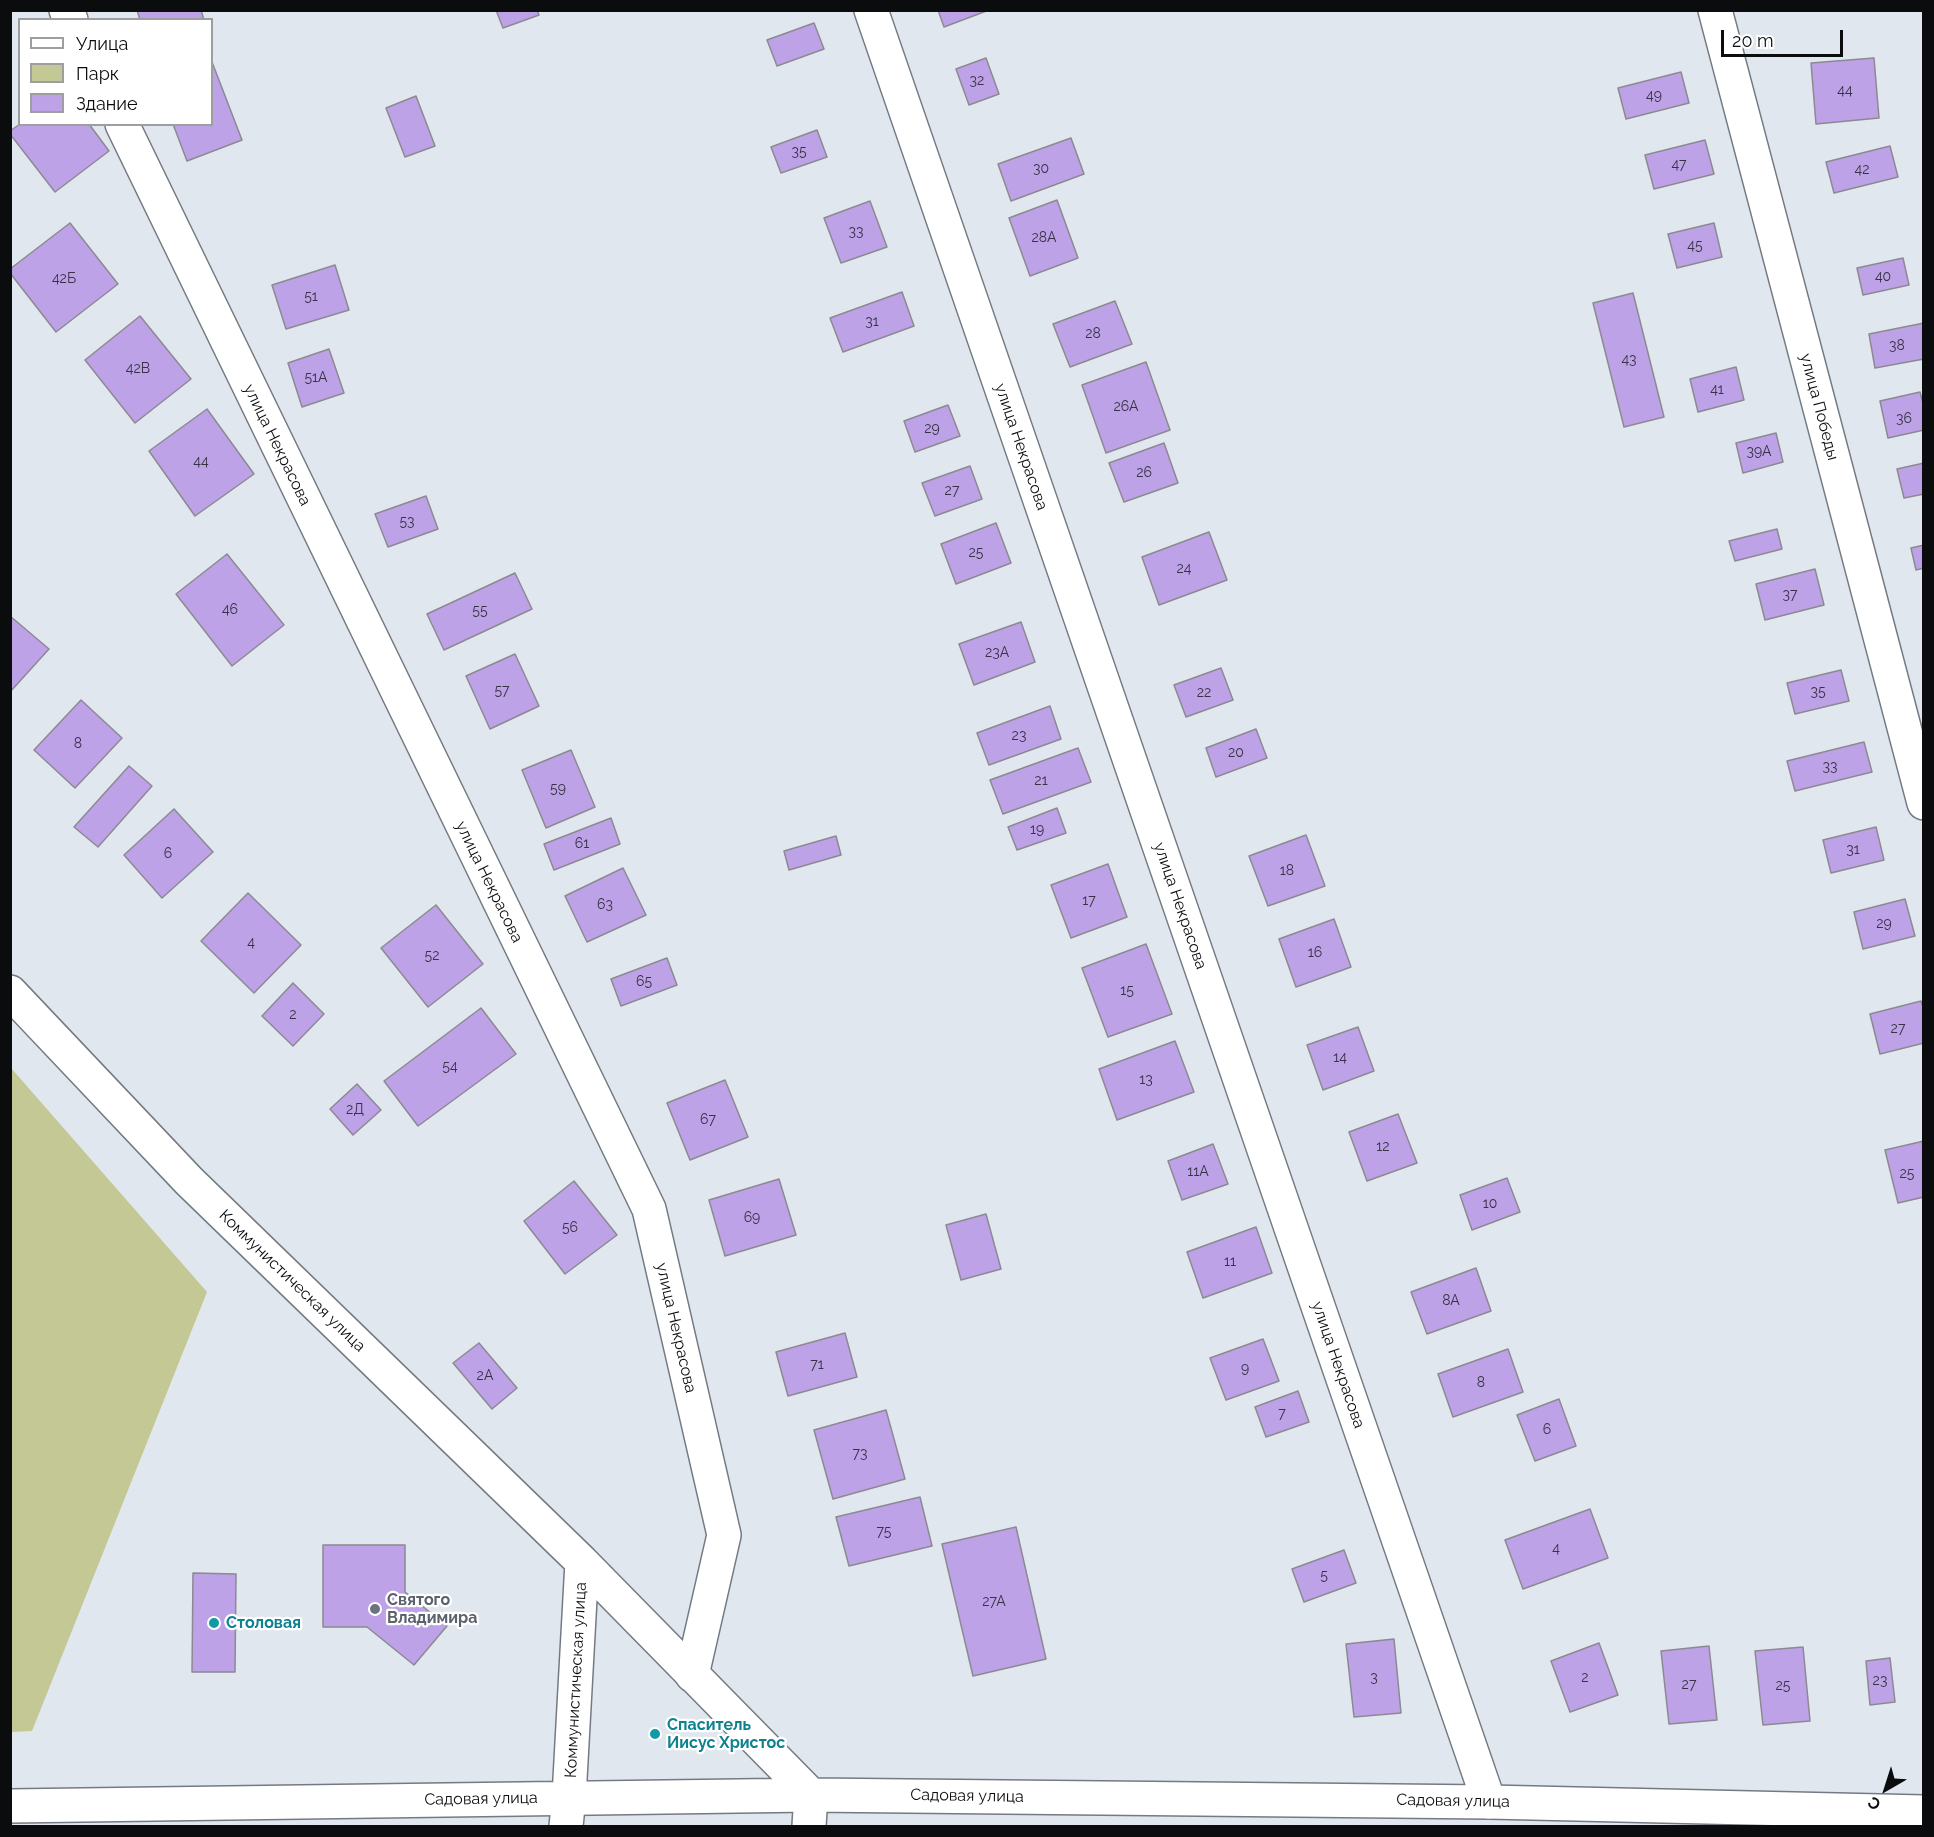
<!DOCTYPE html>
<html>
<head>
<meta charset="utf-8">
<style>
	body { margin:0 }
	#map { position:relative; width:1934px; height:1837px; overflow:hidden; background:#e0e7ee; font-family:Raleway,sans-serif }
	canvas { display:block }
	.frame { position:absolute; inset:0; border:12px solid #0a0c0e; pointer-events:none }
	.legend { position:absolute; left:18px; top:18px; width:195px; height:108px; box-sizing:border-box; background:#fff; border:2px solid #9d9e9f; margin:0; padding:8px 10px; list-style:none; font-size:18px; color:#0a0c0e }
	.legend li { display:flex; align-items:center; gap:12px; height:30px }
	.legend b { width:30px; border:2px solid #9d9e9f }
	.north { position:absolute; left:1856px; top:1759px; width:60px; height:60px; -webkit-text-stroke:4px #fff; paint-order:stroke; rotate:219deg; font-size:16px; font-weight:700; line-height:24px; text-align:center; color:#0a0c0e }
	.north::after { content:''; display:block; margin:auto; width:21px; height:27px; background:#0a0c0e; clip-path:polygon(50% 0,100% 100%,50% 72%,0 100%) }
	.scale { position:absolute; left:1721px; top:30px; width:122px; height:27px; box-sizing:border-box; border:3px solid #0a0c0e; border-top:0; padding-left:8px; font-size:18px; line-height:21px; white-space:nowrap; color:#0a0c0e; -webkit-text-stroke:4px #fff; paint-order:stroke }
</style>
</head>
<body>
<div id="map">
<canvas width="1934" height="1837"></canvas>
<div class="frame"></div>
<ul class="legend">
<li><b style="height:8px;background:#fff"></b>Улица</li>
<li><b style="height:16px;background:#c4c894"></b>Парк</li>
<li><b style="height:16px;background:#bea2e8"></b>Здание</li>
</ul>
<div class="north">С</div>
<div class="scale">20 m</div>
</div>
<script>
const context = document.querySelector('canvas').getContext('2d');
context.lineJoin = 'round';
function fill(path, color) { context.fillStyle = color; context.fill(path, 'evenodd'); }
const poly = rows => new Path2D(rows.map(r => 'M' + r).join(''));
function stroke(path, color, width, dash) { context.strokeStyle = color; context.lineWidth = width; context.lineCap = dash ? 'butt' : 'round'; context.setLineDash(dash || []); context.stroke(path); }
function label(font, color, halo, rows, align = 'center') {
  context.font = font + ' Raleway,sans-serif'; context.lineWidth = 4.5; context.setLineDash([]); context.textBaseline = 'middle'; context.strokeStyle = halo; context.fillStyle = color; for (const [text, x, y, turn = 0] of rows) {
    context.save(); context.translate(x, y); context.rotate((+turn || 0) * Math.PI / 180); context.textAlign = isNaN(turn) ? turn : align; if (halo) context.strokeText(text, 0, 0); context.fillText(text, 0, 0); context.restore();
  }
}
const green = poly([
	[11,1068,207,1292,32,1731,11,1732]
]);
const building = poly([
	[137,10,201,10,204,20,140,20,137,10],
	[496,10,537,10,539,15,503,28,496,10],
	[938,10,989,10,944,27,938,10],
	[814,23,824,49,777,66,767,40,814,23],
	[986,58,999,94,969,105,956,69,986,58],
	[1874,58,1879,118,1816,124,1811,63,1874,58],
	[212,62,242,140,187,161,173,124,212,124,212,62],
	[1681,72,1689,103,1626,119,1618,88,1681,72],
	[416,96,435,146,405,157,386,108,416,96],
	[20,124,89,124,109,151,55,192,10,134,10,131,20,124],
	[817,130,827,157,781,173,771,147,817,130],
	[1071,138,1084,174,1011,201,998,164,1071,138],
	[1705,140,1714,174,1654,189,1645,155,1705,140],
	[1890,146,1898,177,1834,193,1826,162,1890,146],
	[1057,200,1078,258,1030,276,1009,218,1057,200],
	[870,201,887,247,841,263,824,218,870,201],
	[70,223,118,284,56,332,10,273,10,269,70,223],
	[1714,223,1722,257,1677,268,1668,234,1714,223],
	[1903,258,1909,285,1863,295,1857,268,1903,258],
	[335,265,349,310,286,329,272,285,335,265],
	[902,292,914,326,843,352,830,318,902,292],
	[1633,293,1664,417,1624,427,1593,303,1633,293],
	[1115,301,1132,344,1070,367,1053,324,1115,301],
	[140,316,191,379,135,423,85,360,140,316],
	[1924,323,1924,359,1875,368,1869,334,1924,323],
	[329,349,344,393,302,407,288,363,329,349],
	[1146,362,1170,430,1106,453,1082,385,1146,362],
	[1736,367,1744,400,1698,412,1690,379,1736,367],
	[1920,392,1924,407,1924,430,1888,438,1880,401,1920,392],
	[948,405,960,436,915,452,904,421,948,405],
	[207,409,254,474,195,516,149,451,207,409],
	[1776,433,1783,462,1743,473,1736,443,1776,433],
	[1164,443,1178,483,1124,502,1109,463,1164,443],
	[1924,463,1924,494,1904,498,1897,469,1924,463],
	[970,466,982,499,935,516,922,483,970,466],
	[426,496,438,529,388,547,375,514,426,496],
	[996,523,1011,563,956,584,941,544,996,523],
	[1777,529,1782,549,1735,561,1729,541,1777,529],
	[1209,532,1227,580,1159,605,1142,557,1209,532],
	[1924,545,1924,568,1916,570,1911,548,1924,545],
	[227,554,284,625,232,666,176,594,227,554],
	[1815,569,1824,605,1765,620,1756,584,1815,569],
	[515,573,532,609,444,650,427,614,515,573],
	[10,616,49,649,10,692,10,616],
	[1021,622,1035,662,974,685,959,644,1021,622],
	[515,654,539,706,490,729,466,676,515,654],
	[1221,668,1233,700,1186,717,1174,685,1221,668],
	[1841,670,1849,701,1795,714,1787,683,1841,670],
	[81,700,122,738,75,788,34,750,81,700],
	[1050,706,1061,739,989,765,977,733,1050,706],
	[1256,729,1267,758,1216,777,1206,748,1256,729],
	[1864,742,1872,772,1795,791,1787,761,1864,742],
	[1078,748,1091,782,1003,814,990,780,1078,748],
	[571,750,595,807,546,828,522,770,571,750],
	[129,766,152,786,98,847,74,827,129,766],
	[1057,808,1066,833,1017,850,1008,827,1057,808],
	[174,809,213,852,162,898,124,855,174,809],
	[611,818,620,844,554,870,544,844,611,818],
	[1876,827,1884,860,1831,873,1823,840,1876,827],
	[1306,835,1325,886,1268,906,1249,856,1306,835],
	[836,836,841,855,789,870,784,851,836,836],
	[1108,864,1127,917,1071,938,1051,885,1108,864],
	[623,868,646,915,587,942,565,896,623,868],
	[248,893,301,945,254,993,201,941,248,893],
	[1905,899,1915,936,1863,949,1854,912,1905,899],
	[436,905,483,964,428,1007,381,948,436,905],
	[1334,919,1351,967,1296,987,1279,939,1334,919],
	[1146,944,1172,1014,1108,1037,1082,968,1146,944],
	[667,958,677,985,621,1006,611,979,667,958],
	[293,983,324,1014,293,1046,262,1016,293,983],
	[1921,1001,1924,1010,1924,1043,1880,1054,1870,1014,1921,1001],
	[481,1008,516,1054,418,1126,384,1081,481,1008],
	[1358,1027,1374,1071,1323,1090,1307,1045,1358,1027],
	[1175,1041,1194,1092,1117,1120,1099,1069,1175,1041],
	[725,1080,748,1137,690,1160,667,1103,725,1080],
	[357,1084,381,1110,353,1135,330,1109,357,1084],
	[1398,1114,1417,1163,1367,1181,1349,1132,1398,1114],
	[1924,1141,1924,1197,1898,1203,1885,1150,1924,1141],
	[1213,1144,1228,1184,1182,1200,1168,1161,1213,1144],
	[1507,1178,1520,1212,1472,1230,1460,1195,1507,1178],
	[779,1179,796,1235,725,1256,709,1200,779,1179],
	[574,1181,617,1235,565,1274,524,1221,574,1181],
	[986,1214,1001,1269,961,1280,946,1225,986,1214],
	[1256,1227,1272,1273,1203,1298,1187,1252,1256,1227],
	[1476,1268,1491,1311,1427,1334,1411,1292,1476,1268],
	[845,1333,857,1377,788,1396,776,1352,845,1333],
	[1263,1339,1279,1381,1226,1400,1210,1358,1263,1339],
	[479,1343,517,1388,492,1409,453,1363,479,1343],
	[1508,1349,1523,1392,1453,1417,1438,1374,1508,1349],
	[1298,1391,1309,1422,1266,1437,1255,1407,1298,1391],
	[1559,1399,1576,1446,1535,1461,1517,1415,1559,1399],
	[886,1410,905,1479,833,1499,814,1430,886,1410],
	[920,1497,932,1546,849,1566,836,1517,920,1497],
	[1590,1509,1608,1558,1523,1589,1505,1540,1590,1509],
	[1016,1527,1046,1659,973,1676,942,1544,1016,1527],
	[323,1545,405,1545,405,1592,447,1626,414,1665,367,1627,323,1627,323,1545],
	[1344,1550,1356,1583,1304,1602,1292,1569,1344,1550],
	[193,1573,236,1574,235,1672,192,1672,193,1573],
	[1394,1639,1401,1713,1354,1717,1346,1644,1394,1639],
	[1599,1643,1618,1695,1570,1712,1551,1661,1599,1643],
	[1709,1646,1717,1720,1669,1724,1661,1651,1709,1646],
	[1803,1647,1810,1721,1763,1725,1755,1651,1803,1647],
	[1890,1658,1895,1702,1870,1705,1866,1661,1890,1658]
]);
const minor = poly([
	[66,10,71,20],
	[871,10,1489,1802],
	[1715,10,1924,803],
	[122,124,649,1209,724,1535,692,1675],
	[566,1826,569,1797],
	[809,1826,811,1795]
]);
const tertiary = poly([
	[10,992,189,1181,582,1562,811,1795],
	[569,1797,582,1562],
	[10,1806,811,1795,1489,1802,1924,1812]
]);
const markers = [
	[375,1609,6,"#6b7280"],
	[214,1623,6,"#0f9aa8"],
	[655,1734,6,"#0f9aa8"]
];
const numberNames = [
	["32",977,81],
	["44",1845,91],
	["49",1654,96],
	["35",799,152],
	["47",1679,165],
	["30",1041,169],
	["42",1862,170],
	["33",856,232],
	["28А",1044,238],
	["45",1695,246],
	["40",1883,277],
	["42Б",64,279],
	["51",311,297],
	["31",872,322],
	["28",1093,334],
	["38",1897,346],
	["43",1629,360],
	["42В",138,369],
	["51А",316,378],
	["41",1717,390],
	["26А",1126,407],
	["36",1904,419],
	["29",932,429],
	["39А",1759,452],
	["44",201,462],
	["26",1144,473],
	["27",952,491],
	["53",407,522],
	["25",976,553],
	["24",1184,569],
	["37",1790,595],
	["46",230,610],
	["55",480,611],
	["23А",997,653],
	["57",502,691],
	["35",1818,692],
	["22",1204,693],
	["23",1019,736],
	["8",78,744],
	["20",1236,753],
	["33",1830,767],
	["21",1041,781],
	["59",558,789],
	["19",1037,830],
	["61",582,844],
	["31",1853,850],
	["6",168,854],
	["18",1287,871],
	["17",1089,901],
	["63",605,905],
	["29",1884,924],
	["4",251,943],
	["16",1315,953],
	["52",432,956],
	["65",644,982],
	["15",1127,991],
	["2",293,1015],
	["27",1898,1029],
	["14",1340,1058],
	["54",450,1067],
	["13",1146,1080],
	["2Д",355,1110],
	["67",708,1120],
	["12",1383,1147],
	["11А",1198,1172],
	["25",1907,1174],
	["10",1490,1204],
	["69",752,1218],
	["56",570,1228],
	["11",1230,1262],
	["8А",1451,1301],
	["71",817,1365],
	["9",1245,1369],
	["2А",485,1376],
	["8",1481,1383],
	["7",1282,1414],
	["6",1547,1430],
	["73",860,1454],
	["75",884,1532],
	["4",1556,1549],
	["5",1324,1576],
	["27А",994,1602],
	["3",1374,1678],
	["2",1585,1678],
	["23",1880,1681],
	["27",1689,1685],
	["25",1783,1686]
];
const streetNames = [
	["улица Победы",1819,407,75],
	["улица Некрасова",277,445,64],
	["улица Некрасова",1021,447,71],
	["улица Некрасова",489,882,64],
	["улица Некрасова",1180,906,71],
	["Коммунистическая улица",292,1281,44],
	["улица Некрасова",676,1328,77],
	["улица Некрасова",1338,1365,71],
	["Коммунистическая улица",576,1680,-87],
	["Садовая улица",967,1796,1],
	["Садовая улица",481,1799,-1],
	["Садовая улица",1453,1801,1]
];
const worshipNames = [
	["Святого",387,1600],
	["Владимира",387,1618]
];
const cultureNames = [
	["Столовая",226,1623],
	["Спаситель",667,1725],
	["Иисус Христос",667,1743]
];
fill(green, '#c4c894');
fill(building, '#bea2e8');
stroke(building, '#8c8991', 1.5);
stroke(minor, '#747a81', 36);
stroke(tertiary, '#747a81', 36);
stroke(minor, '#fff', 33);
stroke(tertiary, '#fff', 33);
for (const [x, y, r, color] of markers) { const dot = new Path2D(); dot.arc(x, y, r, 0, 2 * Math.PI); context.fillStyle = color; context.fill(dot); stroke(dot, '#fff', 2); }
label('14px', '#373244', null, numberNames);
label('16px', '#0a0c0e', '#fff', streetNames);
label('bold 16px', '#5b616d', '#fff', worshipNames, 'left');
label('bold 16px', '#0d838f', '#fff', cultureNames, 'left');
</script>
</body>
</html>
